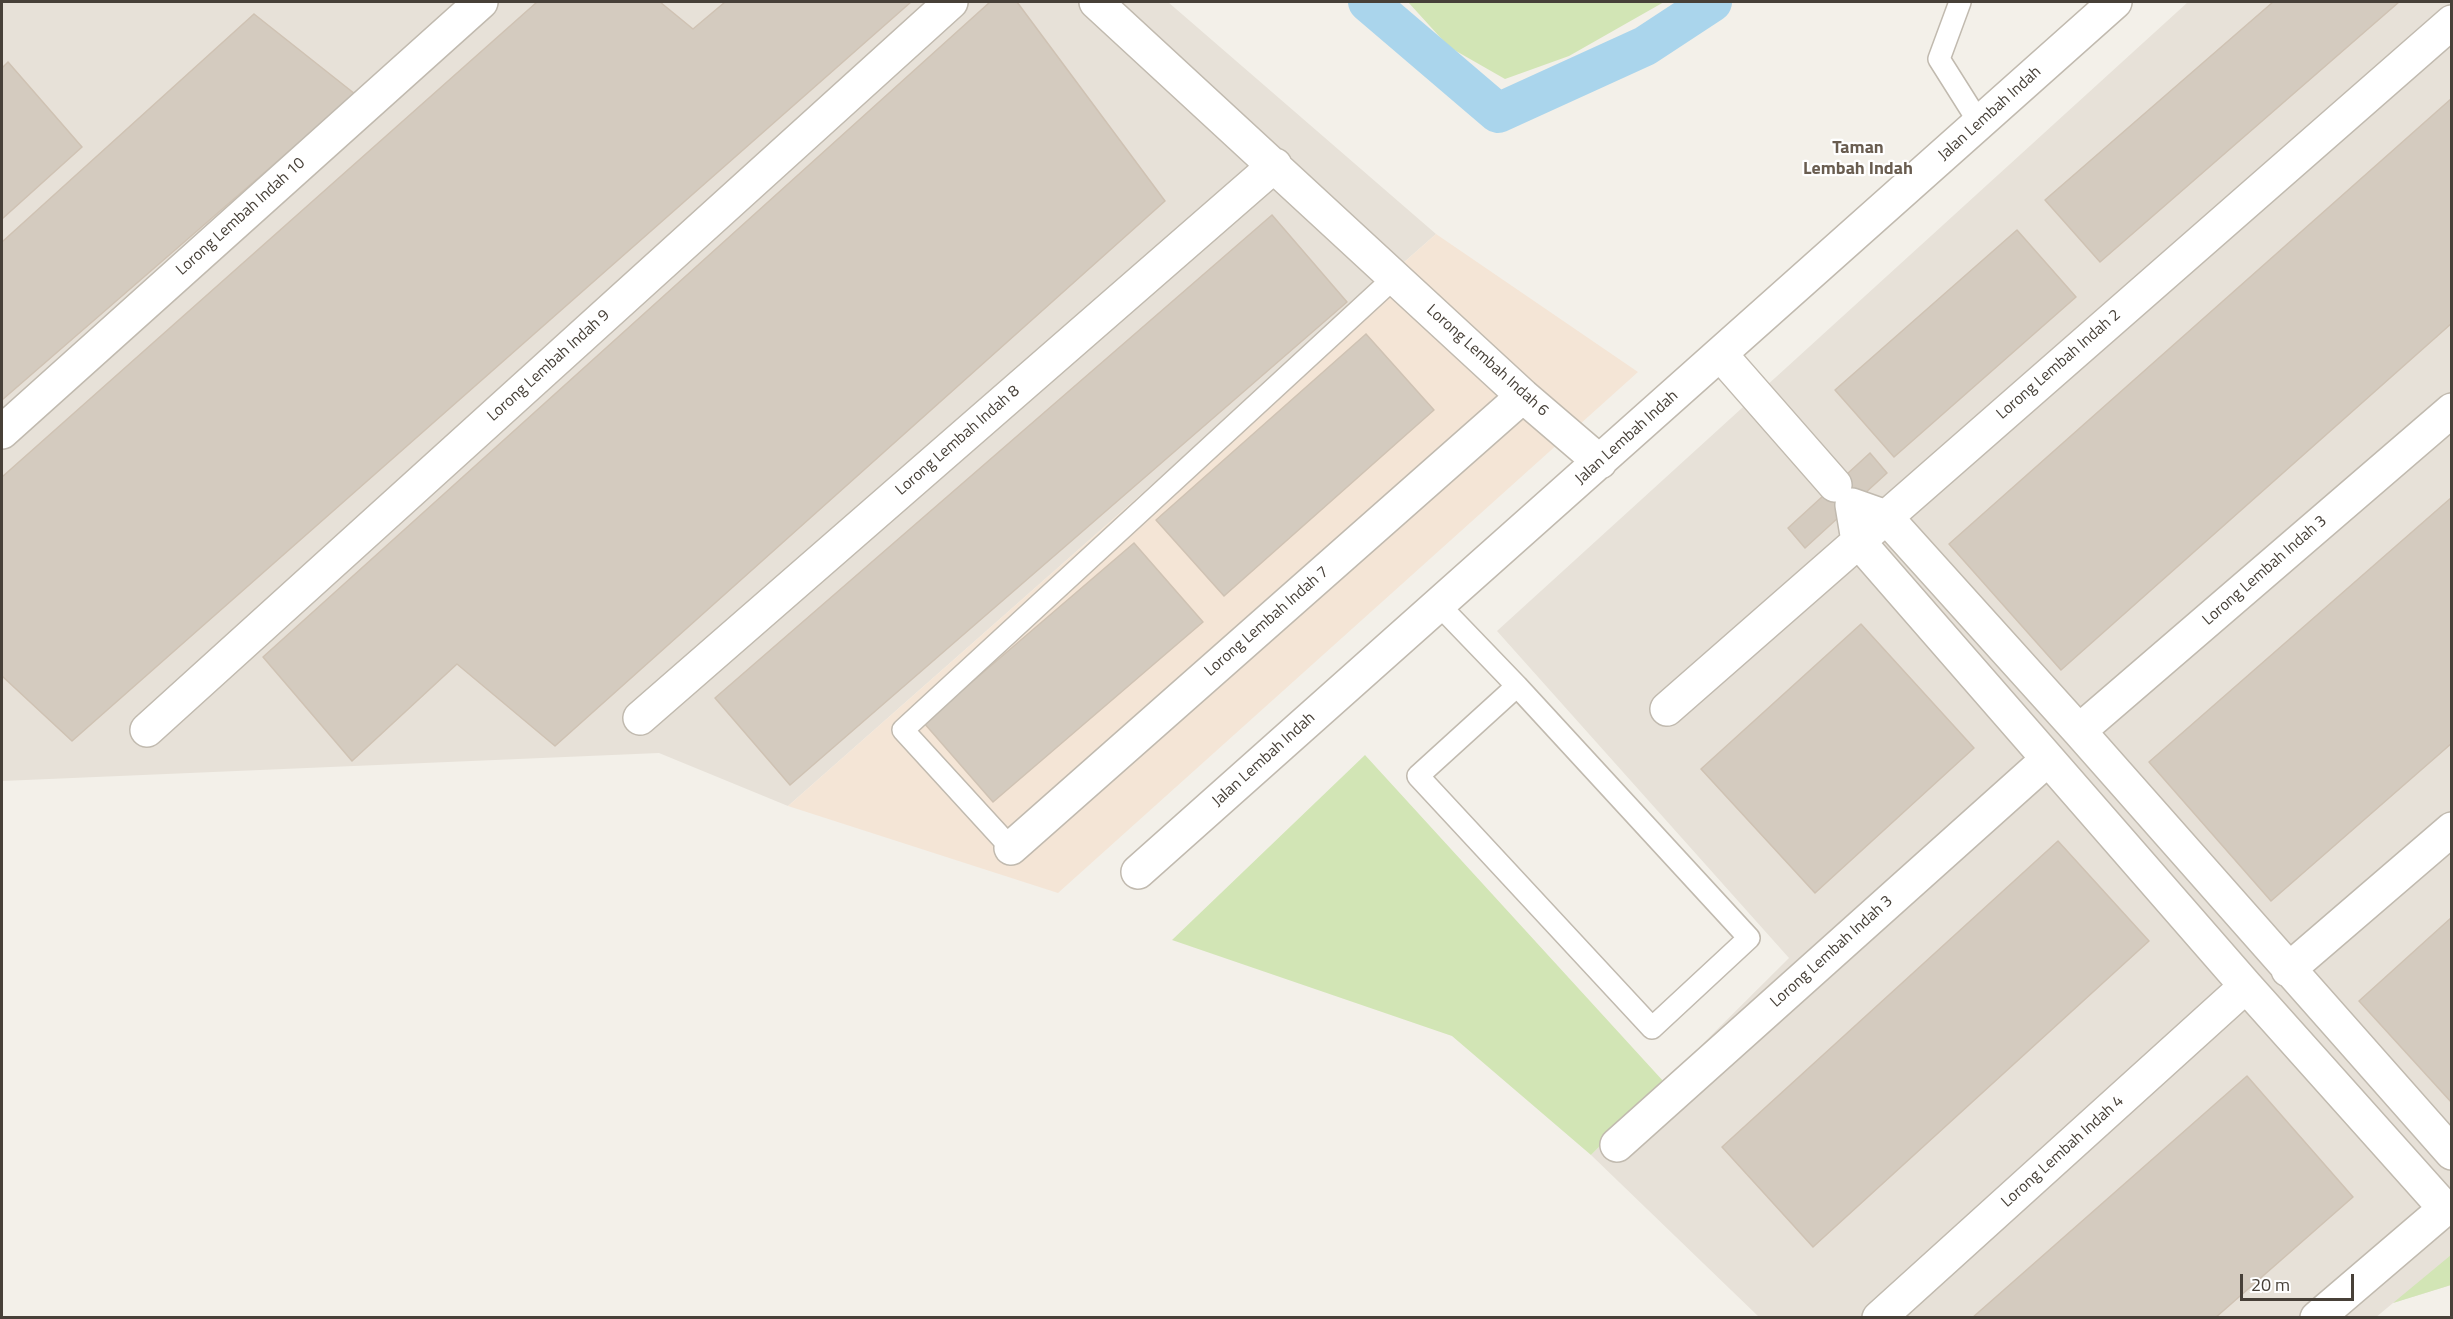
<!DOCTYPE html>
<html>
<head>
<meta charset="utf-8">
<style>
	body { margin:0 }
	#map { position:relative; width:2453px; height:1319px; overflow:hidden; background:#f3f0e9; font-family:"Titillium Web",sans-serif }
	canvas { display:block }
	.frame { position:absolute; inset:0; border:3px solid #474038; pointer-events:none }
	.scale { position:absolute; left:2240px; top:1274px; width:114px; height:27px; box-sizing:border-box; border:3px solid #474038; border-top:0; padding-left:8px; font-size:18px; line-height:21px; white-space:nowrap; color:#474038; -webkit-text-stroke:4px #fff; paint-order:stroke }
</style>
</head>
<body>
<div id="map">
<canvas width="2453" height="1319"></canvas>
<div class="frame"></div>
<div class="scale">20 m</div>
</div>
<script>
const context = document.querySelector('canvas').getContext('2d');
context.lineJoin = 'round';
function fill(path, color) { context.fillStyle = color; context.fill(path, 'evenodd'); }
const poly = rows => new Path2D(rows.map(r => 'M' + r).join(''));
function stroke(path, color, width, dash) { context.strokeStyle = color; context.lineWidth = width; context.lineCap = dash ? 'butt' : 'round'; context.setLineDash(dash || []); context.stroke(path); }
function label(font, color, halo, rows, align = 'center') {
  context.font = font + ' "Titillium Web",sans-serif'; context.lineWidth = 4.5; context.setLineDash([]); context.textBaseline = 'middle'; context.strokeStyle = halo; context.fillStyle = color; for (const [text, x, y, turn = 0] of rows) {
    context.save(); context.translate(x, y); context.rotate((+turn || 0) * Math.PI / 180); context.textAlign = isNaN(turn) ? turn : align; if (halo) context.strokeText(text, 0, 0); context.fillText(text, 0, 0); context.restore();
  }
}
const residential = poly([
	[2,2,1168,2,1436,234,788,806,659,753,2,781],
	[2188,2,2451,2,2451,1285,2393,1303,2375,1318,1759,1317,1591,1155,1789,958,1497,631]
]);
const commercial = poly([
	[1436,234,1638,372,1058,893,788,806]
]);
const green = poly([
	[1408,2,1664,2,1569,56,1505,79,1449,47],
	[1365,755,1664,1082,1591,1155,1452,1036,1172,940],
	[2451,1255,2451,1285,2393,1303]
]);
const canal = poly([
	[1368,2,1498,113,1645,46,1712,2]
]);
const building = poly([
	[537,2,660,2,693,29,725,2,911,2,72,741,2,676,2,477,537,2],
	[990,2,1017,2,1165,201,555,746,457,664,352,761,263,657,990,2],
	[2273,2,2399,2,2100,262,2045,200,2273,2],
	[254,14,355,94,2,400,2,242,254,14],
	[8,62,82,147,2,219,2,68,8,62],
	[2452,98,2452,323,2061,670,1949,544,2452,98],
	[1272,215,1347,302,790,785,715,698,1272,215],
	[2017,230,2076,297,1894,457,1835,390,2017,230],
	[1366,334,1434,410,1224,596,1156,520,1366,334],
	[1870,453,1887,473,1805,548,1788,528,1870,453],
	[2452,497,2452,743,2271,901,2149,762,2452,497],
	[1134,543,1203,622,993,802,924,723,1134,543],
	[1861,624,1974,748,1815,893,1701,769,1861,624],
	[2058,841,2149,941,1813,1247,1722,1147,2058,841],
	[2452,917,2452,1103,2359,1001,2452,917],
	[2247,1076,2353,1197,2215,1318,1972,1318,2247,1076]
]);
const lane = poly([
	[1960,2,1939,59,1980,124],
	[1439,605,1517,686,1749,938,1652,1028,1418,776,1517,686],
	[1011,848,903,730,1395,277]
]);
const street = poly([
	[1096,2,1523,396,1600,462],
	[1721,355,1835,485],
	[2,432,481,2],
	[1667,709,2452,22],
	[640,718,1275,165],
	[147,730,951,2],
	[2079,731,2452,410],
	[1011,848,1523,396],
	[1138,872,2115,2],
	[2288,970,2452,829],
	[1617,1145,2048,759],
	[2441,1204,2246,986,1858,541,1852,505,1886,517,2079,731,2452,1153],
	[1879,1318,2246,986],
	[2317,1318,2441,1212]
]);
const streetNames = [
	["Jalan Lembah Indah",1990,114,-42],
	["Lorong Lembah Indah 10",241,217,-42],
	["Lorong Lembah Indah 6",1487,361,42],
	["Lorong Lembah Indah 2",2059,365,-41],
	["Lorong Lembah Indah 9",549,366,-42],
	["Jalan Lembah Indah",1627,438,-42],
	["Lorong Lembah Indah 8",958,441,-41],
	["Lorong Lembah Indah 3",2265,571,-41],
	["Lorong Lembah Indah 7",1267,622,-41],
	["Jalan Lembah Indah",1264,760,-42],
	["Lorong Lembah Indah 3",1832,952,-42],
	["Lorong Lembah Indah 4",2063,1152,-42]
];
const neighbourhoodNames = [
	["Taman",1858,149],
	["Lembah Indah",1858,170]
];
fill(residential, '#e7e1d8');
fill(commercial, '#f4e5d6');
fill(green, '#d2e5b5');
stroke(canal, '#aad5ec', 40);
fill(building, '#d4cbbf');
stroke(building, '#cfc2b3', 1.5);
stroke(lane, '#c1baaf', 24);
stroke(street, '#c1baaf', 36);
stroke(lane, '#fff', 21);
stroke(street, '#fff', 33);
label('16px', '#474038', '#fff', streetNames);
label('bold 18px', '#695d50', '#fff', neighbourhoodNames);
</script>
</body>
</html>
